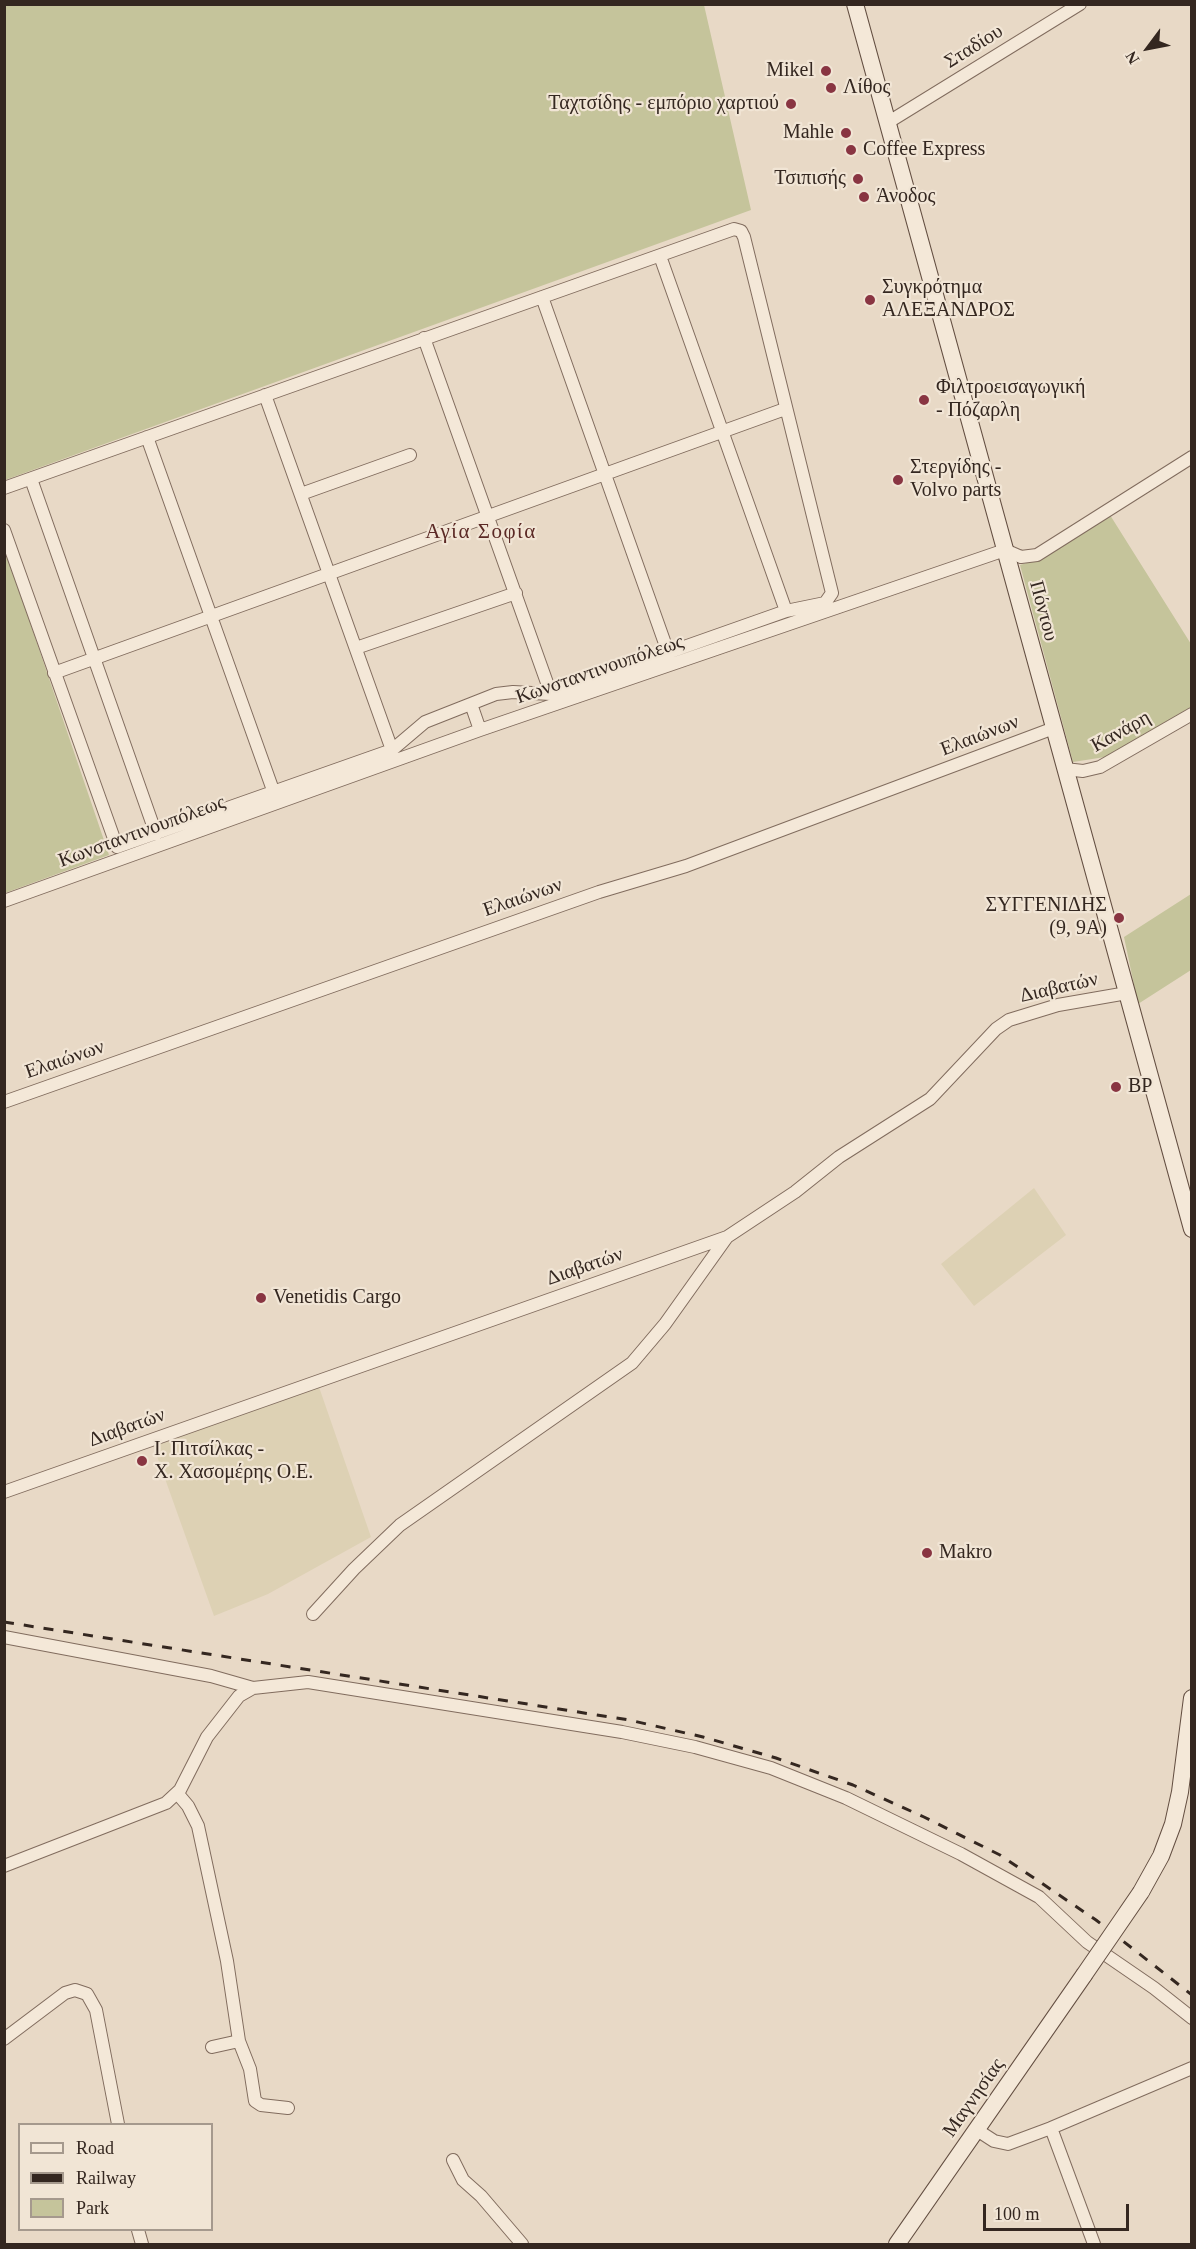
<!DOCTYPE html>
<html>
<head>
<meta charset="utf-8">
<style>
	body { margin:0 }
	#map { position:relative; width:1196px; height:2249px; overflow:hidden; background:#e8d9c6; font-family:Georgia,serif }
	canvas { display:block }
	.frame { position:absolute; inset:0; border:6px solid #342720; pointer-events:none }
	.legend { position:absolute; left:18px; top:2123px; width:195px; height:108px; box-sizing:border-box; background:#f1e5d5; border:2px solid #a5998d; margin:0; padding:8px 10px; list-style:none; font-size:18px; color:#342720 }
	.legend li { display:flex; align-items:center; gap:12px; height:30px }
	.legend b { width:30px; border:2px solid #a5998d }
	.north { position:absolute; left:1118px; top:18px; width:60px; height:60px; -webkit-text-stroke:4px #f1e5d5; paint-order:stroke; rotate:238deg; font-size:16px; font-weight:700; line-height:24px; text-align:center; color:#342720 }
	.north::after { content:''; display:block; margin:auto; width:21px; height:27px; background:#342720; clip-path:polygon(50% 0,100% 100%,50% 72%,0 100%) }
	.scale { position:absolute; left:983px; top:2204px; width:146px; height:27px; box-sizing:border-box; border:3px solid #342720; border-top:0; padding-left:8px; font-size:18px; line-height:21px; white-space:nowrap; color:#342720; -webkit-text-stroke:4px #f1e5d5; paint-order:stroke }
</style>
</head>
<body>
<div id="map">
<canvas width="1196" height="2249"></canvas>
<div class="frame"></div>
<ul class="legend">
<li><b style="height:8px;background:#f4e8d8"></b>Road</li>
<li><b style="height:8px;background:#342720"></b>Railway</li>
<li><b style="height:16px;background:#c5c49b"></b>Park</li>
</ul>
<div class="north">N</div>
<div class="scale">100 m</div>
</div>
<script>
const context = document.querySelector('canvas').getContext('2d');
context.lineJoin = 'round';
function fill(path, color) { context.fillStyle = color; context.fill(path, 'evenodd'); }
const poly = rows => new Path2D(rows.map(r => 'M' + r).join(''));
function stroke(path, color, width, dash) { context.strokeStyle = color; context.lineWidth = width; context.lineCap = dash ? 'butt' : 'round'; context.setLineDash(dash || []); context.stroke(path); }
function label(font, color, halo, rows, align = 'center') {
  context.font = font + ' Georgia,serif'; context.lineWidth = 4.5; context.setLineDash([]); context.textBaseline = 'middle'; context.strokeStyle = halo; context.fillStyle = color; for (const [text, x, y, turn = 0] of rows) {
    context.save(); context.translate(x, y); context.rotate((+turn || 0) * Math.PI / 180); context.textAlign = isNaN(turn) ? turn : align; if (halo) context.strokeText(text, 0, 0); context.fillText(text, 0, 0); context.restore();
  }
}
const farmland = poly([
	[1034,1188,1066,1235,974,1306,941,1264],
	[319,1387,371,1537,268,1594,214,1616,153,1445]
]);
const green = poly([
	[5,4,704,5,751,210,5,480],
	[1110,515,1191,644,1191,707,1105,757,1073,762,1020,565,1043,558],
	[4,546,109,855,5,893,4,893],
	[1191,894,1191,970,1138,1004,1124,937]
]);
const street = poly([
	[887,123,1080,4],
	[660,256,786,611],
	[542,297,668,652],
	[424,338,551,694],
	[265,395,392,750],
	[147,437,274,793],
	[31,479,156,834],
	[4,488,734,229,741,231,744,237,832,593,825,603,786,611,551,694,513,692,496,694,425,722,392,750,117,847,4,530],
	[301,494,410,455],
	[356,648,516,593],
	[54,673,785,409],
	[471,704,480,730],
	[1065,769,1083,771,1100,767,1192,714],
	[4,901,480,730,1005,550,1021,557,1037,555,1192,457],
	[4,1102,599,892,686,866,1054,728],
	[4,1492,727,1237,795,1192,839,1157,930,1099,996,1029,1009,1020,1058,1005,1127,993],
	[313,1614,354,1569,400,1525,632,1363,665,1324,727,1237],
	[4,1637,211,1676,253,1688],
	[177,1793,188,1806,198,1826,227,1961,239,2041,250,2069,255,2101,261,2105,288,2108],
	[4,1866,166,1803,180,1790,207,1737,239,1696,253,1688,308,1682,622,1732,695,1747,771,1768,846,1798,961,1854,1039,1897,1087,1942,1154,1988,1192,2018],
	[4,2039,65,1993,75,1990,87,1994,96,2010,118,2124],
	[212,2047,239,2041],
	[1051,2128,1192,2068],
	[977,2130,994,2141,1008,2144,1051,2128,1094,2244],
	[453,2160,463,2180,481,2196,522,2244],
	[138,2230,142,2244]
]);
const secondary = poly([
	[855,4,1192,1229],
	[1141,1892,1161,1856,1173,1824,1180,1792,1192,1698],
	[897,2244,1084,1975]
]);
const rail = poly([
	[4,1622,629,1720,703,1737,776,1758,853,1785,924,1817,1000,1855,1096,1920,1192,1995]
]);
const secondaryBridge = poly([
	[1084,1975,1141,1892]
]);
const markers = [
	[826,71,6,"#893542"],
	[831,88,6,"#893542"],
	[791,104,6,"#893542"],
	[846,133,6,"#893542"],
	[851,150,6,"#893542"],
	[858,179,6,"#893542"],
	[864,197,6,"#893542"],
	[870,300,6,"#893542"],
	[924,400,6,"#893542"],
	[898,480,6,"#893542"],
	[1119,918,6,"#893542"],
	[1116,1087,6,"#893542"],
	[261,1298,6,"#893542"],
	[142,1461,6,"#893542"],
	[927,1553,6,"#893542"]
];
const streetNames = [
	["Σταδίου",974,47,-32],
	["Πόντου",1043,611,75],
	["Κωνσταντινουπόλεως",600,670,-19],
	["Κανάρη",1121,732,-29],
	["Ελαιώνων",980,736,-21],
	["Κωνσταντινουπόλεως",142,832,-20],
	["Ελαιώνων",523,898,-19],
	["Διαβατών",1059,988,-13],
	["Ελαιώνων",65,1060,-19],
	["Διαβατών",585,1267,-19],
	["Διαβατών",127,1428,-20],
	["Μαγνησίας",974,2098,-55]
];
const poiNames = [
	["Mikel",814,71,"right"],
	["Λίθος",843,88],
	["Ταχτσίδης - εμπόριο χαρτιού",779,104,"right"],
	["Mahle",834,133,"right"],
	["Coffee Express",863,150],
	["Τσιπισής",846,179,"right"],
	["Άνοδος",876,197],
	["Συγκρότημα",882,288],
	["ΑΛΕΞΑΝΔΡΟΣ",882,311],
	["Φιλτροεισαγωγική",936,388],
	["- Πόζαρλη",936,411],
	["Στεργίδης -",910,468],
	["Volvo parts",910,491],
	["ΣΥΓΓΕΝΙΔΗΣ",1107,906,"right"],
	["(9, 9Α)",1107,929,"right"],
	["BP",1128,1087],
	["Venetidis Cargo",273,1298],
	["Ι. Πιτσίλκας -",154,1450],
	["Χ. Χασομέρης Ο.Ε.",154,1473],
	["Makro",939,1553]
];
const neighbourhoodNames = [
	["Αγία Σοφία",481,532]
];
fill(farmland, '#ddd1b4');
fill(green, '#c5c49b');
stroke(street, '#816c5e', 14);
stroke(secondary, '#634e41', 18);
stroke(street, '#f4e8d8', 12);
stroke(secondary, '#f4e8d8', 16);
stroke(rail, '#342720', 3, [10, 10]);
stroke(secondaryBridge, '#634e41', 18, []);
stroke(secondaryBridge, '#f4e8d8', 16);
for (const [x, y, r, color] of markers) { const dot = new Path2D(); dot.arc(x, y, r, 0, 2 * Math.PI); context.fillStyle = color; context.fill(dot); stroke(dot, '#f1e5d5', 2); }
label('20px', '#342720', '#f1e5d5', streetNames);
label('20px', '#342720', '#f1e5d5', poiNames, 'left');
context.letterSpacing = '1.5px';
label('21px', '#5b2925', '#f1e5d5', neighbourhoodNames);
context.letterSpacing = '0px';
</script>
</body>
</html>
